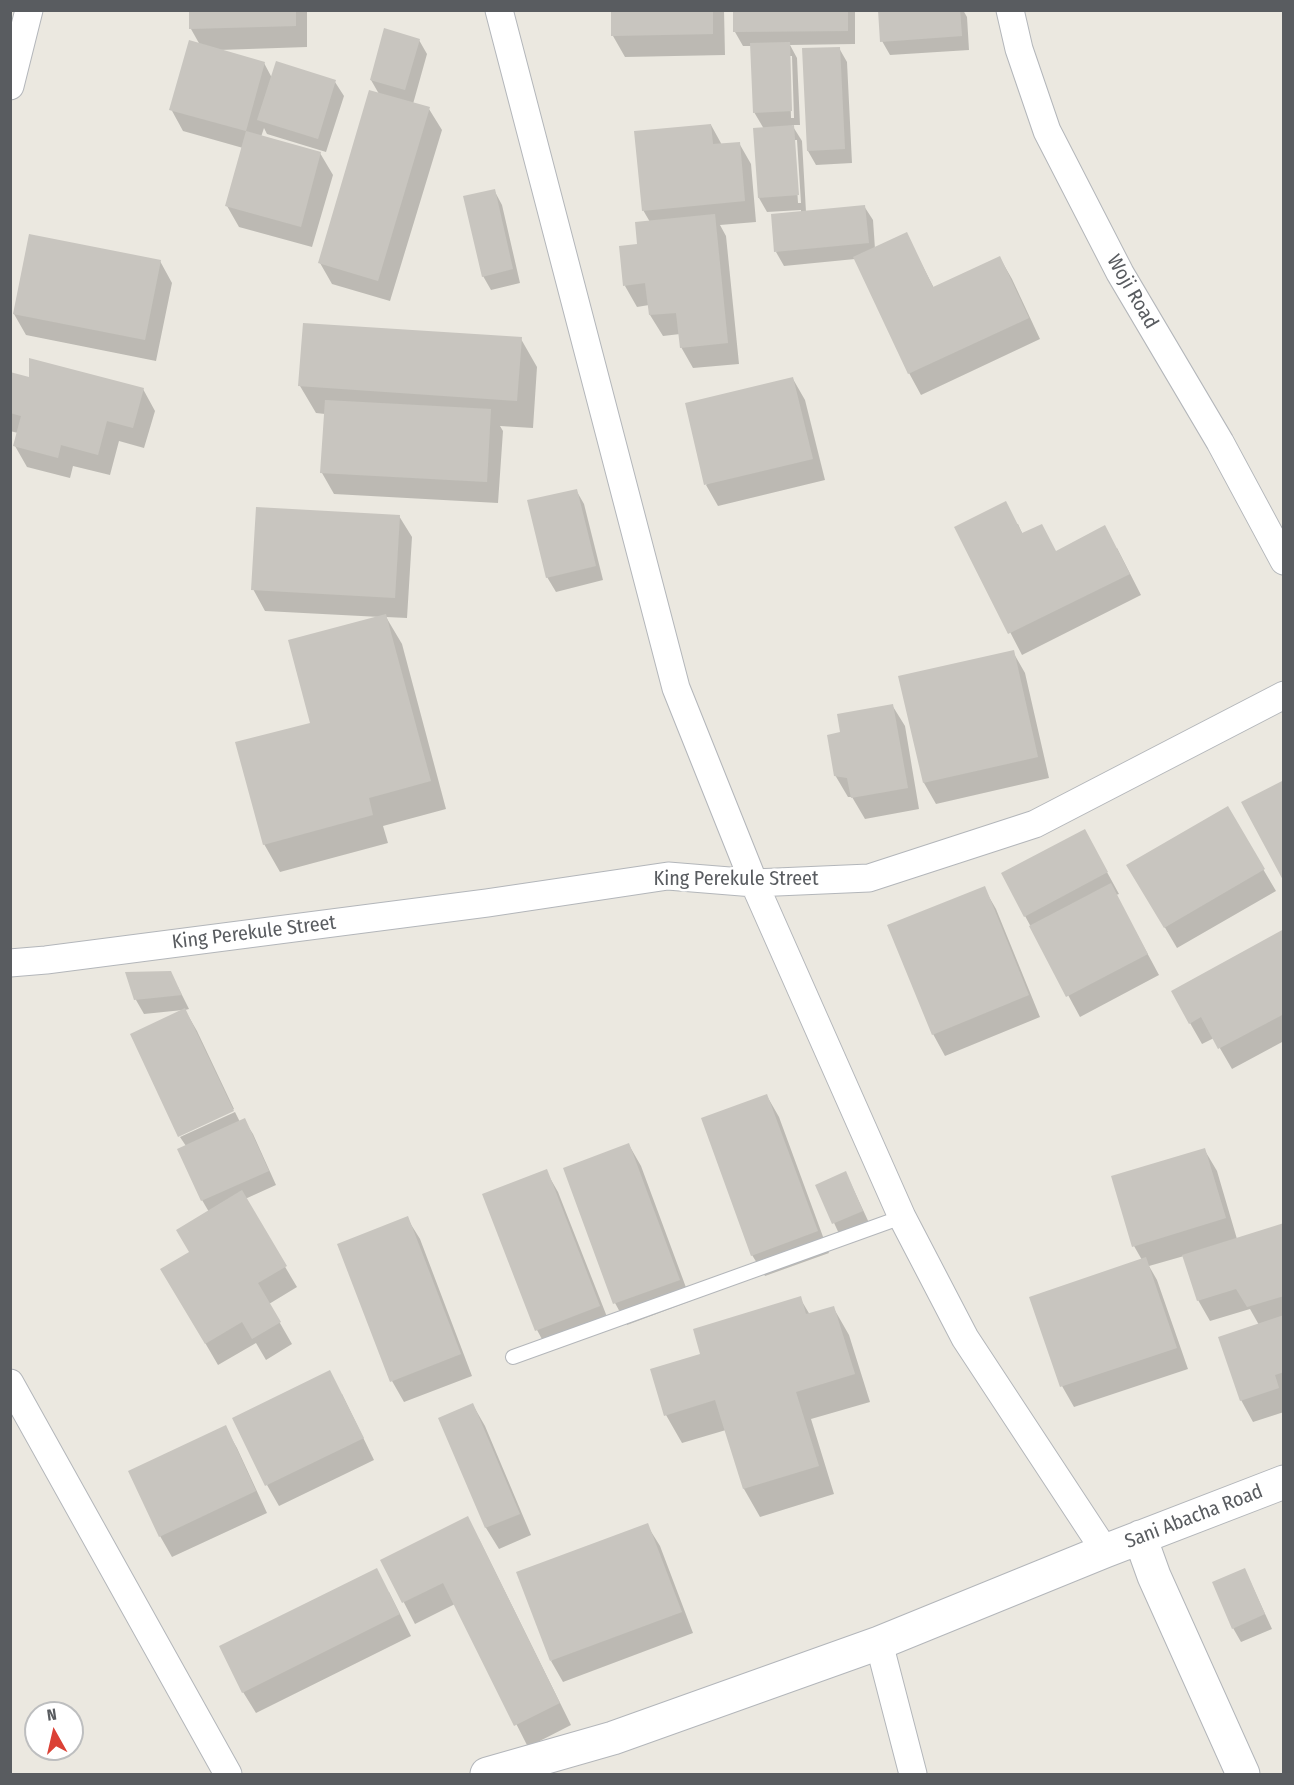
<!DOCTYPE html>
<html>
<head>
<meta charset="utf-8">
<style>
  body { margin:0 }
  #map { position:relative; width:1294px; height:1785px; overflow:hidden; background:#ebe8e0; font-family:"Fira Sans Condensed",sans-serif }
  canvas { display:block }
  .frame { position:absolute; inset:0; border:12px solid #595c60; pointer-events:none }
  .north { position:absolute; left:24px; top:1701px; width:60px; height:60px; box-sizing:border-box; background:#fff; border:2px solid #bdbebf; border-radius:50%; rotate:352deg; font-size:16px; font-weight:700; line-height:24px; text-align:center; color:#595c60 }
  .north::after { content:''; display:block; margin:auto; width:21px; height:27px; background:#db4135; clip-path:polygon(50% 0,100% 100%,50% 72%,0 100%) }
</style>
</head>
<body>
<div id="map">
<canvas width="1294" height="1785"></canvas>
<div class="frame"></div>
<div class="north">N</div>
</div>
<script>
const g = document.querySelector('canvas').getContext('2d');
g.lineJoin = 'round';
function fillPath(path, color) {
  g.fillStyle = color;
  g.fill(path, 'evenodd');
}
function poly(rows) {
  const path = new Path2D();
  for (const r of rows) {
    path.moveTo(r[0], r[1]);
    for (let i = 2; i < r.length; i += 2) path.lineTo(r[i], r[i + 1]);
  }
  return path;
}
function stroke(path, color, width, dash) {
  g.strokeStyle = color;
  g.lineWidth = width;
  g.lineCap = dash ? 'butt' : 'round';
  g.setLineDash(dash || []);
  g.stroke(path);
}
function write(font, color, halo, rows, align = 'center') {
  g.font = font + ' "Fira Sans Condensed",sans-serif';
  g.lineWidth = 5;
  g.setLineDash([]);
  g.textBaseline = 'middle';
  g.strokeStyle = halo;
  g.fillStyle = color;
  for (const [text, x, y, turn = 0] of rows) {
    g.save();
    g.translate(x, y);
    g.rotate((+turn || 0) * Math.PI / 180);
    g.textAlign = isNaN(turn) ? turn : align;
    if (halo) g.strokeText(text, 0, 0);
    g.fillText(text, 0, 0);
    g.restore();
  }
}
fillPath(poly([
  [190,10,307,10,307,47,219,50,264,63,272,78,335,82,344,96,326,152,267,134,264,128,261,137,320,153,333,175,312,247,239,227,227,206,243,148,183,131,171,109,200,45,191,29],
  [612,10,724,10,725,55,625,57,613,36],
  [735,10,855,10,855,44,790,45,797,58,800,125,792,125,802,141,806,212,864,206,873,220,875,249,906,234,934,288,1000,258,1012,279,1040,339,921,395,909,373,855,259,784,266,776,252,801,212,801,210,767,212,759,198,764,129,754,112,752,46,743,46,735,32],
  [789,56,792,56,794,118,791,118],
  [794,140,797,140,801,203,798,203],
  [879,10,963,10,967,17,969,50,890,55,882,41],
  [419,40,427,54,413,104,429,109,442,130,390,301,332,284,320,263,379,94,371,80],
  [839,48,847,62,852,163,816,165,808,151],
  [711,125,722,145,739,143,751,164,756,222,720,225,726,236,739,364,693,368,681,347,680,334,663,336,650,315,649,305,637,307,625,286,650,222,643,210],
  [494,190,502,205,520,283,491,290,483,276],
  [160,261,172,283,156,361,26,335,14,314],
  [521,339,537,367,533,428,500,426,503,431,498,503,334,494,322,473,325,414,316,413,300,386],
  [10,374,31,379,143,389,155,411,144,448,119,441,110,475,73,466,70,478,27,467,15,446,18,433,10,431],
  [793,379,805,400,825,480,718,506,706,485],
  [576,490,584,504,603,580,556,592,547,577],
  [399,516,412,537,407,618,386,617,402,644,446,809,383,826,388,843,280,872,264,844,312,724,380,617,265,611,253,589],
  [1018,524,1023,535,1056,552,1117,548,1141,595,1022,655,956,528],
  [1013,652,1025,673,1049,778,936,804,924,783,900,677],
  [892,705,905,726,919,809,865,819,852,797,848,797,835,775,841,734],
  [1227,808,1276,891,1177,948,1128,865],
  [1096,852,1119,894,1116,895,1159,975,1080,1017,1025,916],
  [984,888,996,909,1040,1017,945,1056,933,1034],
  [1284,931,1284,1041,1232,1069,1214,1038,1202,1044,1190,1023],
  [127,973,178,987,189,1009,185,1010,197,1031,234,1109,179,1135,183,1010,144,1014,136,1000],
  [767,1096,779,1117,829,1253,765,1276,752,1255],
  [235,1112,240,1122,244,1120,253,1134,276,1185,245,1199,297,1287,269,1304,292,1344,266,1360,256,1343,218,1365,162,1269,191,1253,209,1212,202,1200,186,1146,180,1137],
  [629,1145,641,1166,691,1301,627,1325,615,1303,565,1169],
  [1204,1149,1217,1171,1237,1239,1284,1225,1284,1412,1253,1422,1241,1400,1259,1325,1250,1309,1210,1321,1198,1300,1184,1256,1149,1266,1157,1280,1188,1369,1074,1407,1062,1386,1142,1260,1134,1246],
  [546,1171,558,1192,611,1327,549,1352,537,1330],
  [846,1173,870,1225,841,1238,817,1186],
  [407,1218,420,1239,472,1376,404,1402,392,1381],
  [800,1298,810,1315,833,1307,849,1335,870,1402,811,1419,834,1494,760,1517,744,1489,726,1430,682,1443,666,1415,702,1355],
  [342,1394,374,1460,279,1506,267,1485],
  [473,1405,485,1426,531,1535,499,1549,486,1528,440,1419],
  [225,1427,237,1448,267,1513,172,1557,160,1536],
  [647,1525,660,1546,693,1633,563,1682,551,1661],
  [479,1539,571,1725,528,1747,455,1604,415,1624,382,1560],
  [1245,1570,1272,1629,1241,1642,1233,1628],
  [389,1592,411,1636,256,1713,243,1692]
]), '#0003');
fillPath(poly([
  [189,10,296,10,296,26,189,29],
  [611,10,713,10,713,34,611,36],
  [733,10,848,10,848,31,733,32],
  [878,10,960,10,962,36,880,42],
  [384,28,420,39,405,90,370,80],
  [189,40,265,62,246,131,169,110],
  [790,42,792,111,753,113,750,43],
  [840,47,845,149,807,151,802,48],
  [276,61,336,80,318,139,257,120],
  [369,90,430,107,378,281,318,263],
  [711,124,713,144,740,142,745,201,642,211,634,131],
  [794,125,799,195,758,198,753,128],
  [246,131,321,152,301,227,225,206],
  [495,189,513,269,482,277,463,196],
  [865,205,869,243,774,252,771,214],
  [715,214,728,343,680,348,676,313,649,315,645,283,623,286,619,246,637,244,635,222],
  [907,232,933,287,1000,256,1029,318,908,374,853,257],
  [29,234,161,260,145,340,13,314],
  [303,323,522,337,517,401,298,386],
  [29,358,144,388,133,428,107,421,98,455,61,445,58,458,13,446,21,416,10,413,10,372,29,377],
  [793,377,813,459,704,485,685,403],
  [325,400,491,409,487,482,320,473],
  [577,489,596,566,546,578,527,500],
  [1006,501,1022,533,1042,524,1056,551,1105,525,1130,574,1008,634,954,527],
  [256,507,400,515,395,598,251,590],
  [386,614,431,781,369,798,373,815,263,845,235,742,310,723,288,640],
  [1014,650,1038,757,923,783,898,676],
  [893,704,908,788,851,798,847,778,834,776,827,735,840,732,837,714],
  [1284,780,1284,882,1241,802],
  [1228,806,1265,869,1164,928,1126,865],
  [1085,829,1108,872,1024,917,1001,873],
  [1111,883,1148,954,1066,997,1029,926],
  [985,886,1029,995,932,1035,887,925],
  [1284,929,1284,1014,1218,1049,1201,1017,1189,1024,1171,991],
  [171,971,182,995,134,1000,125,972],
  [185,1008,234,1111,178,1137,130,1034],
  [767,1094,818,1231,751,1256,701,1118],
  [245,1118,269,1171,201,1201,177,1149],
  [629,1143,680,1280,613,1304,563,1168],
  [1205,1148,1226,1218,1132,1247,1111,1176],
  [547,1169,600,1306,535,1331,482,1194],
  [846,1171,863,1211,832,1224,815,1185],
  [242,1190,287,1266,258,1283,281,1322,252,1339,242,1322,205,1344,160,1269,189,1252,176,1230],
  [408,1216,461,1354,390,1382,337,1244],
  [1284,1223,1284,1296,1247,1307,1236,1289,1197,1301,1182,1255],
  [1146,1257,1177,1348,1060,1387,1029,1297],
  [801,1296,806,1314,834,1306,855,1374,796,1392,819,1466,743,1489,715,1400,664,1416,650,1369,700,1354,693,1329],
  [1284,1315,1284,1372,1275,1375,1279,1388,1240,1401,1218,1337],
  [330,1370,364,1438,265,1486,232,1418],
  [473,1403,520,1514,485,1528,438,1418],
  [226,1425,256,1491,159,1537,128,1471],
  [468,1516,560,1703,514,1726,443,1583,402,1603,380,1560],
  [648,1523,682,1612,550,1661,516,1572],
  [377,1568,400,1614,242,1693,219,1646],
  [1245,1568,1265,1614,1232,1629,1212,1582]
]), '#c8c5bf');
const service = poly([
  [513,1357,902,1217]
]);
const minor = poly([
  [499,10,676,688,754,883,902,1217,965,1338,1105,1551],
  [1010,10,1019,49,1047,131,1120,273,1220,442,1284,561],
  [10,86,29,10],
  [10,963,46,960,487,903,668,876,754,883,869,878,1035,824,1284,695],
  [10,1383,228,1774],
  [879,1643,913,1774]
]);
const tertiary = poly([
  [1140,1537,1154,1576,1243,1774],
  [487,1774,613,1738,879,1643,1105,1551,1284,1482]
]);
stroke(service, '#b3b6ba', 16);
stroke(minor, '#b3b6ba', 29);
stroke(tertiary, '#b3b6ba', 35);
stroke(service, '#fff', 14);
stroke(minor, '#fff', 27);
stroke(tertiary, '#fff', 33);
write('20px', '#595c60', '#fff', [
  ["Woji Road",1132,292,60],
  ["King Perekule Street",736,879],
  ["King Perekule Street",254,933,-7],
  ["Sani Abacha Road",1194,1517,-21]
]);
</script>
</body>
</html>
